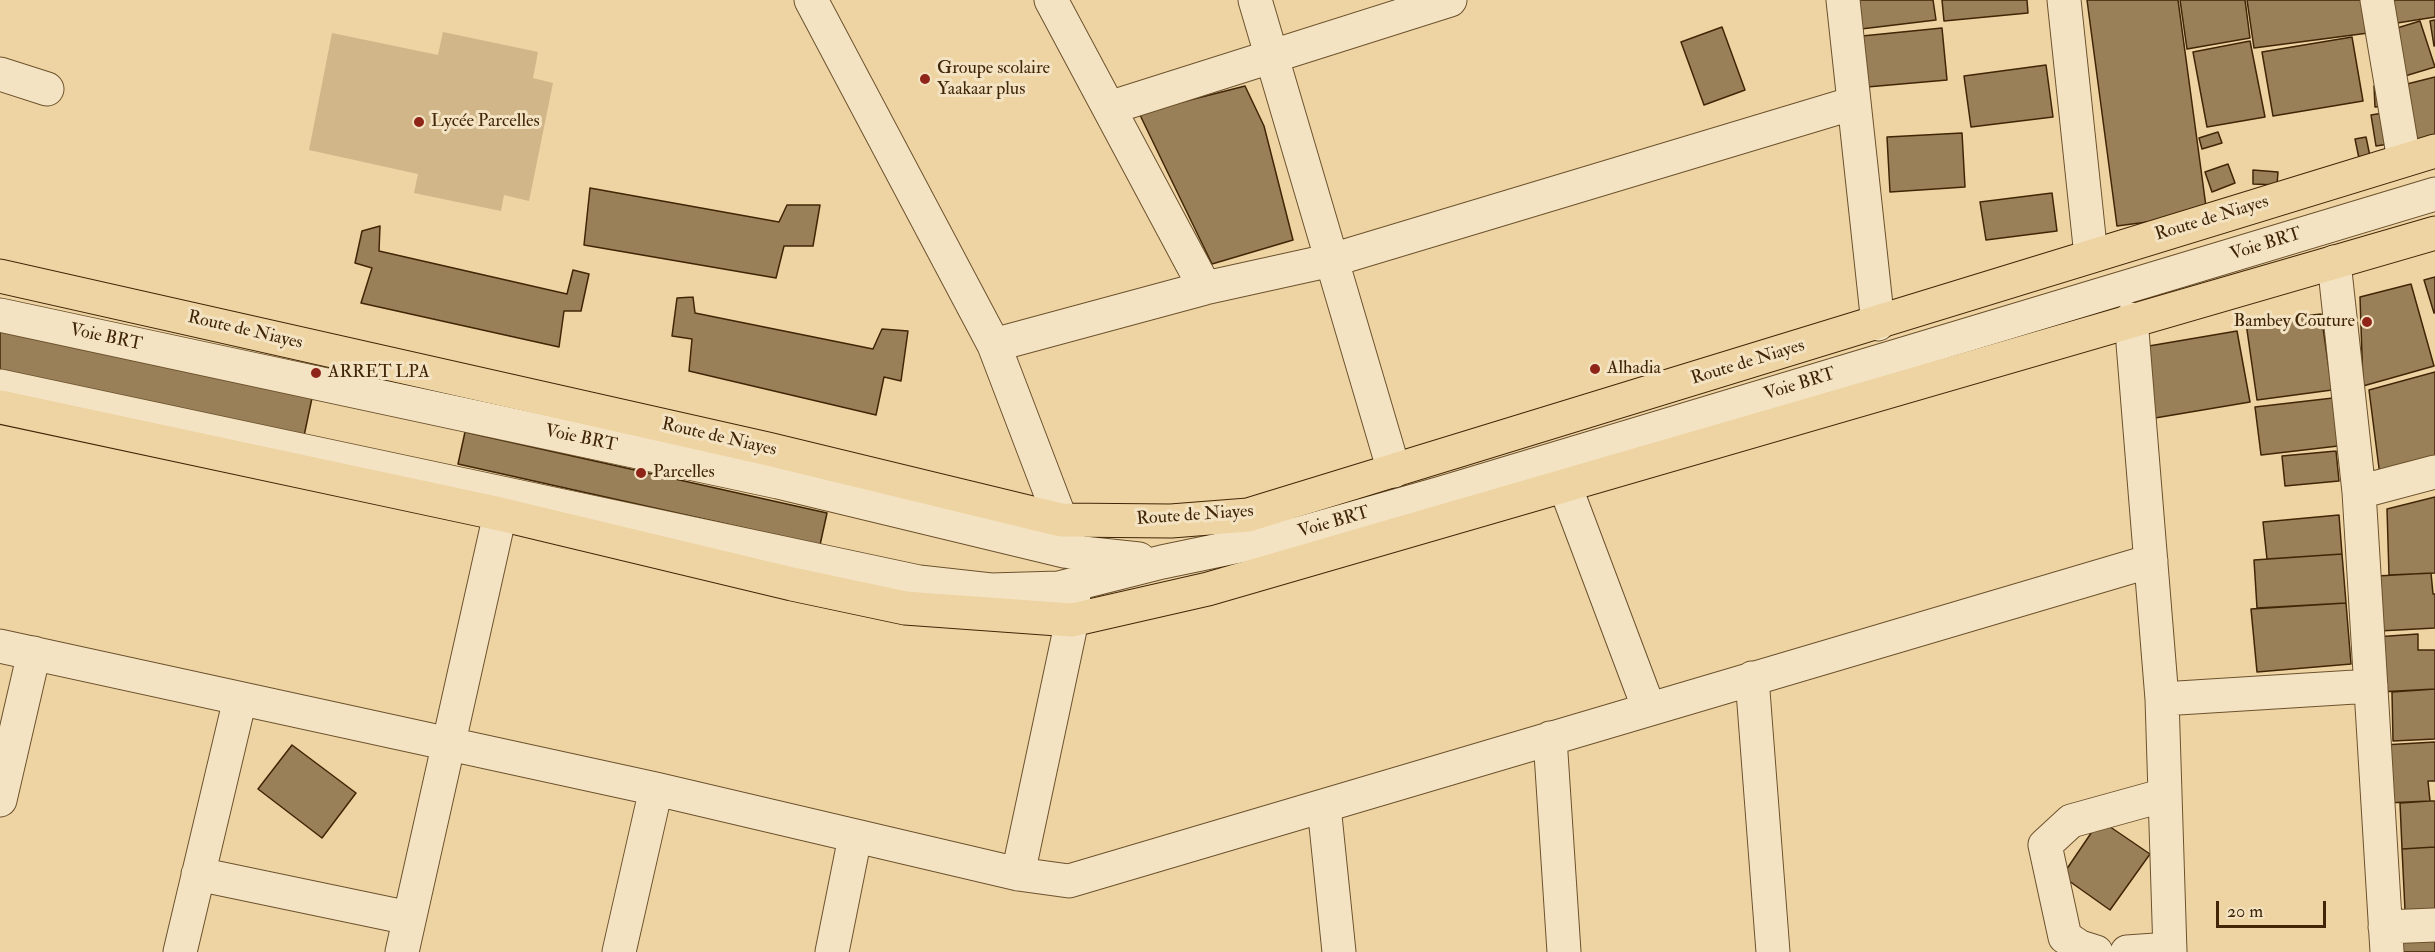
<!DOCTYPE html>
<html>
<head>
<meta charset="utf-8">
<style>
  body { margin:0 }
  #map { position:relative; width:2435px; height:952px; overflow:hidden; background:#eed4a3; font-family:"IM FELL Double Pica",serif }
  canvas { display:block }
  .scale { position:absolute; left:2216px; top:901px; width:110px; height:27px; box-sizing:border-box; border:3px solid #402606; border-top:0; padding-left:8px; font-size:18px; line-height:21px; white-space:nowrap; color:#402606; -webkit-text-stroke:4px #f4e3c3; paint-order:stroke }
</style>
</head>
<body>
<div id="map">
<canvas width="2435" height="952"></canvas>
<div class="scale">20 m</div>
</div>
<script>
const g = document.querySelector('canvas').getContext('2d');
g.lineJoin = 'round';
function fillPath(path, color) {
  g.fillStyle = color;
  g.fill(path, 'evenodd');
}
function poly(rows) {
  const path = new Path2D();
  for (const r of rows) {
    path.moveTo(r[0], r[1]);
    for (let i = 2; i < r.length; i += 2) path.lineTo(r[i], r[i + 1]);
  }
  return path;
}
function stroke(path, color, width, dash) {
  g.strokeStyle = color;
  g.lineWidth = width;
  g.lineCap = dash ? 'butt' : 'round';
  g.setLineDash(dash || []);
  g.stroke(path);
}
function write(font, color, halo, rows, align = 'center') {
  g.font = font + ' "IM FELL Double Pica",serif';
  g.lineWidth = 6;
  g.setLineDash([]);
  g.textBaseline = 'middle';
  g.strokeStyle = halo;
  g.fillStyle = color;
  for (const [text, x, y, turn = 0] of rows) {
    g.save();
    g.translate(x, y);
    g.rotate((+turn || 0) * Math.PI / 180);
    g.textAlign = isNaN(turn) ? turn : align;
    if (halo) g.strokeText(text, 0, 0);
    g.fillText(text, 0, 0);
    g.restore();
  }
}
fillPath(poly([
  [443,32,538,52,533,78,553,83,529,201,504,195,501,211,414,193,418,174,309,150,332,33,438,55]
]), '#d0b688');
const building = poly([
  [1857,0,1933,0,1936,20,1861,29,1857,0],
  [1942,0,2027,0,2028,13,1944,21,1942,0],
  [2087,0,2178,0,2207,214,2117,226,2087,0],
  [2180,0,2245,0,2250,38,2187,49,2180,0],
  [2247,0,2372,0,2376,32,2254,48,2247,0],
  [2387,0,2435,0,2435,17,2391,24,2387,0],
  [2435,20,2435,46,2434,46,2430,21,2435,20],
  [2420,21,2435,67,2395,79,2381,33,2420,21],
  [1722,27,1745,90,1704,105,1681,42,1722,27],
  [1942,28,1947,80,1867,87,1862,36,1942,28],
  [2352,37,2363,101,2273,116,2262,52,2352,37],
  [2250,41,2265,117,2207,127,2193,52,2250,41],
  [2046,65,2053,117,1971,127,1964,76,2046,65],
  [2435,77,2435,137,2413,142,2399,86,2435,77],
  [2383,85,2385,106,2375,107,2374,86,2383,85],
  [1245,86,1264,126,1293,240,1212,264,1139,113,1245,86],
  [2383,113,2389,144,2376,146,2371,115,2383,113],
  [2218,132,2222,143,2202,149,2199,138,2218,132],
  [1962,133,1965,187,1890,192,1887,137,1962,133],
  [2366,137,2372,166,2361,168,2355,139,2366,137],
  [2228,164,2235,183,2212,192,2205,172,2228,164],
  [2253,170,2278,172,2277,185,2253,184,2253,170],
  [590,188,779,222,787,205,820,205,813,246,784,246,776,278,584,245,590,188],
  [2052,193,2057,231,1986,240,1980,202,2052,193],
  [380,226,379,251,567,294,573,270,589,274,581,311,564,311,559,347,361,303,372,268,355,263,362,231,380,226],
  [2435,277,2435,313,2434,313,2424,280,2435,277],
  [2411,284,2434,366,2363,386,2360,297,2411,284],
  [693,297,695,313,873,349,882,329,908,331,901,381,884,377,876,415,689,371,692,339,672,336,677,298,693,297],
  [2321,314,2332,390,2257,400,2246,323,2321,314],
  [0,331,312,398,304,436,0,371,0,331],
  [2237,331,2250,402,2155,418,2143,347,2237,331],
  [2435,372,2435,460,2380,476,2369,390,2435,372],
  [2333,398,2338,446,2261,455,2255,407,2333,398],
  [465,432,827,513,820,545,458,464,465,432],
  [2336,451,2339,481,2285,486,2282,456,2336,451],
  [2435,497,2435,573,2389,575,2387,509,2435,497],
  [2339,515,2342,554,2267,559,2263,522,2339,515],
  [2342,554,2346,603,2257,608,2254,560,2342,554],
  [2431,573,2433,594,2435,594,2435,628,2379,631,2377,576,2431,573],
  [2346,603,2351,664,2257,672,2251,609,2346,603],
  [2418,634,2418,650,2435,650,2435,689,2378,692,2375,637,2418,634],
  [2435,689,2435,739,2393,741,2392,692,2435,689],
  [2435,742,2435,781,2428,781,2430,801,2386,803,2383,745,2435,742],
  [292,745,356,793,322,838,258,789,292,745],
  [2430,801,2435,801,2435,847,2402,849,2400,803,2430,801],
  [2100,820,2150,854,2110,910,2062,876,2100,820],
  [2435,847,2435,909,2405,910,2402,849,2435,847],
  [2435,938,2435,952,2398,952,2398,939,2435,938]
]);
fillPath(building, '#9a8058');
stroke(building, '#402606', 1.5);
const minor = poly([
  [811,0,994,345,1070,544],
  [1051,0,1205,288],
  [1255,0,1394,471],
  [1843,0,1878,324],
  [2064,0,2091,256],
  [2377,0,2404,160],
  [0,74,47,89],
  [1109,108,1450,0],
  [2334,262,2359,492,2387,952],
  [0,315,778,482,1064,551,1139,559],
  [2131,319,2162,699,2170,952],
  [994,345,1205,288,1332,260,1854,103],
  [0,386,919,582,991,590,1059,588,1162,562,1297,534,1441,493,2435,194],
  [1565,486,1649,709],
  [2359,492,2435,472],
  [0,646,656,789,1018,874,1069,881,2151,561],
  [1752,678,1773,952],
  [2162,699,2371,686],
  [1550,738,1564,952],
  [0,800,34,653],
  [1324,806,1339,952],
  [198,874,409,918],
  [1018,874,1072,620,1074,592],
  [2385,927,2435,925],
  [180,952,240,699],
  [402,952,500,514],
  [619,952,656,789],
  [832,952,855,837],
  [2096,952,2080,947,2065,937,2045,845,2071,821,2165,795],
  [2127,952,2170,949]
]);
const major = poly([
  [0,276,768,449,1061,520,1171,521,1248,515,2435,151],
  [0,407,500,514,792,584,905,608,1072,620,1208,589,2435,233]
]);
stroke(minor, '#6c522d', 35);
stroke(major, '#402606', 35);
stroke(minor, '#f4e3c3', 33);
stroke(major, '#eed4a3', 33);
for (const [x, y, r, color] of [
  [925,79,6,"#8f2418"],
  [419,122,6,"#8f2418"],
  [2367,322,6,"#8f2418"],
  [1595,369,6,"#8f2418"],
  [316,373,6,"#8f2418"],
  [641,473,6,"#8f2418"]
]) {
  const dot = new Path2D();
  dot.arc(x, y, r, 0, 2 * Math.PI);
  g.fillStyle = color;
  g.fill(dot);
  stroke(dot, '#f4e3c3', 2);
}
write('18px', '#402606', '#f4e3c3', [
  ["Groupe scolaire",937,69],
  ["Yaakaar plus",937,90],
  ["Lycée Parcelles",431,122],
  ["Bambey Couture",2355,322,"right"],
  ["Alhadia",1607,369],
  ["ARRET LPA",328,373],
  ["Parcelles",653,473]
], 'left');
write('18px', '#402606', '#f4e3c3', [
  ["Route de Niayes",2212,219,-17],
  ["Voie BRT",2266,245,-17],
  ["Route de Niayes",245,331,13],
  ["Voie BRT",106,338,12],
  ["Route de Niayes",1748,363,-17],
  ["Voie BRT",1800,385,-17],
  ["Route de Niayes",719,438,13],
  ["Voie BRT",581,439,12],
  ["Route de Niayes",1195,516,-4],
  ["Voie BRT",1334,523,-16]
]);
</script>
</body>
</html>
